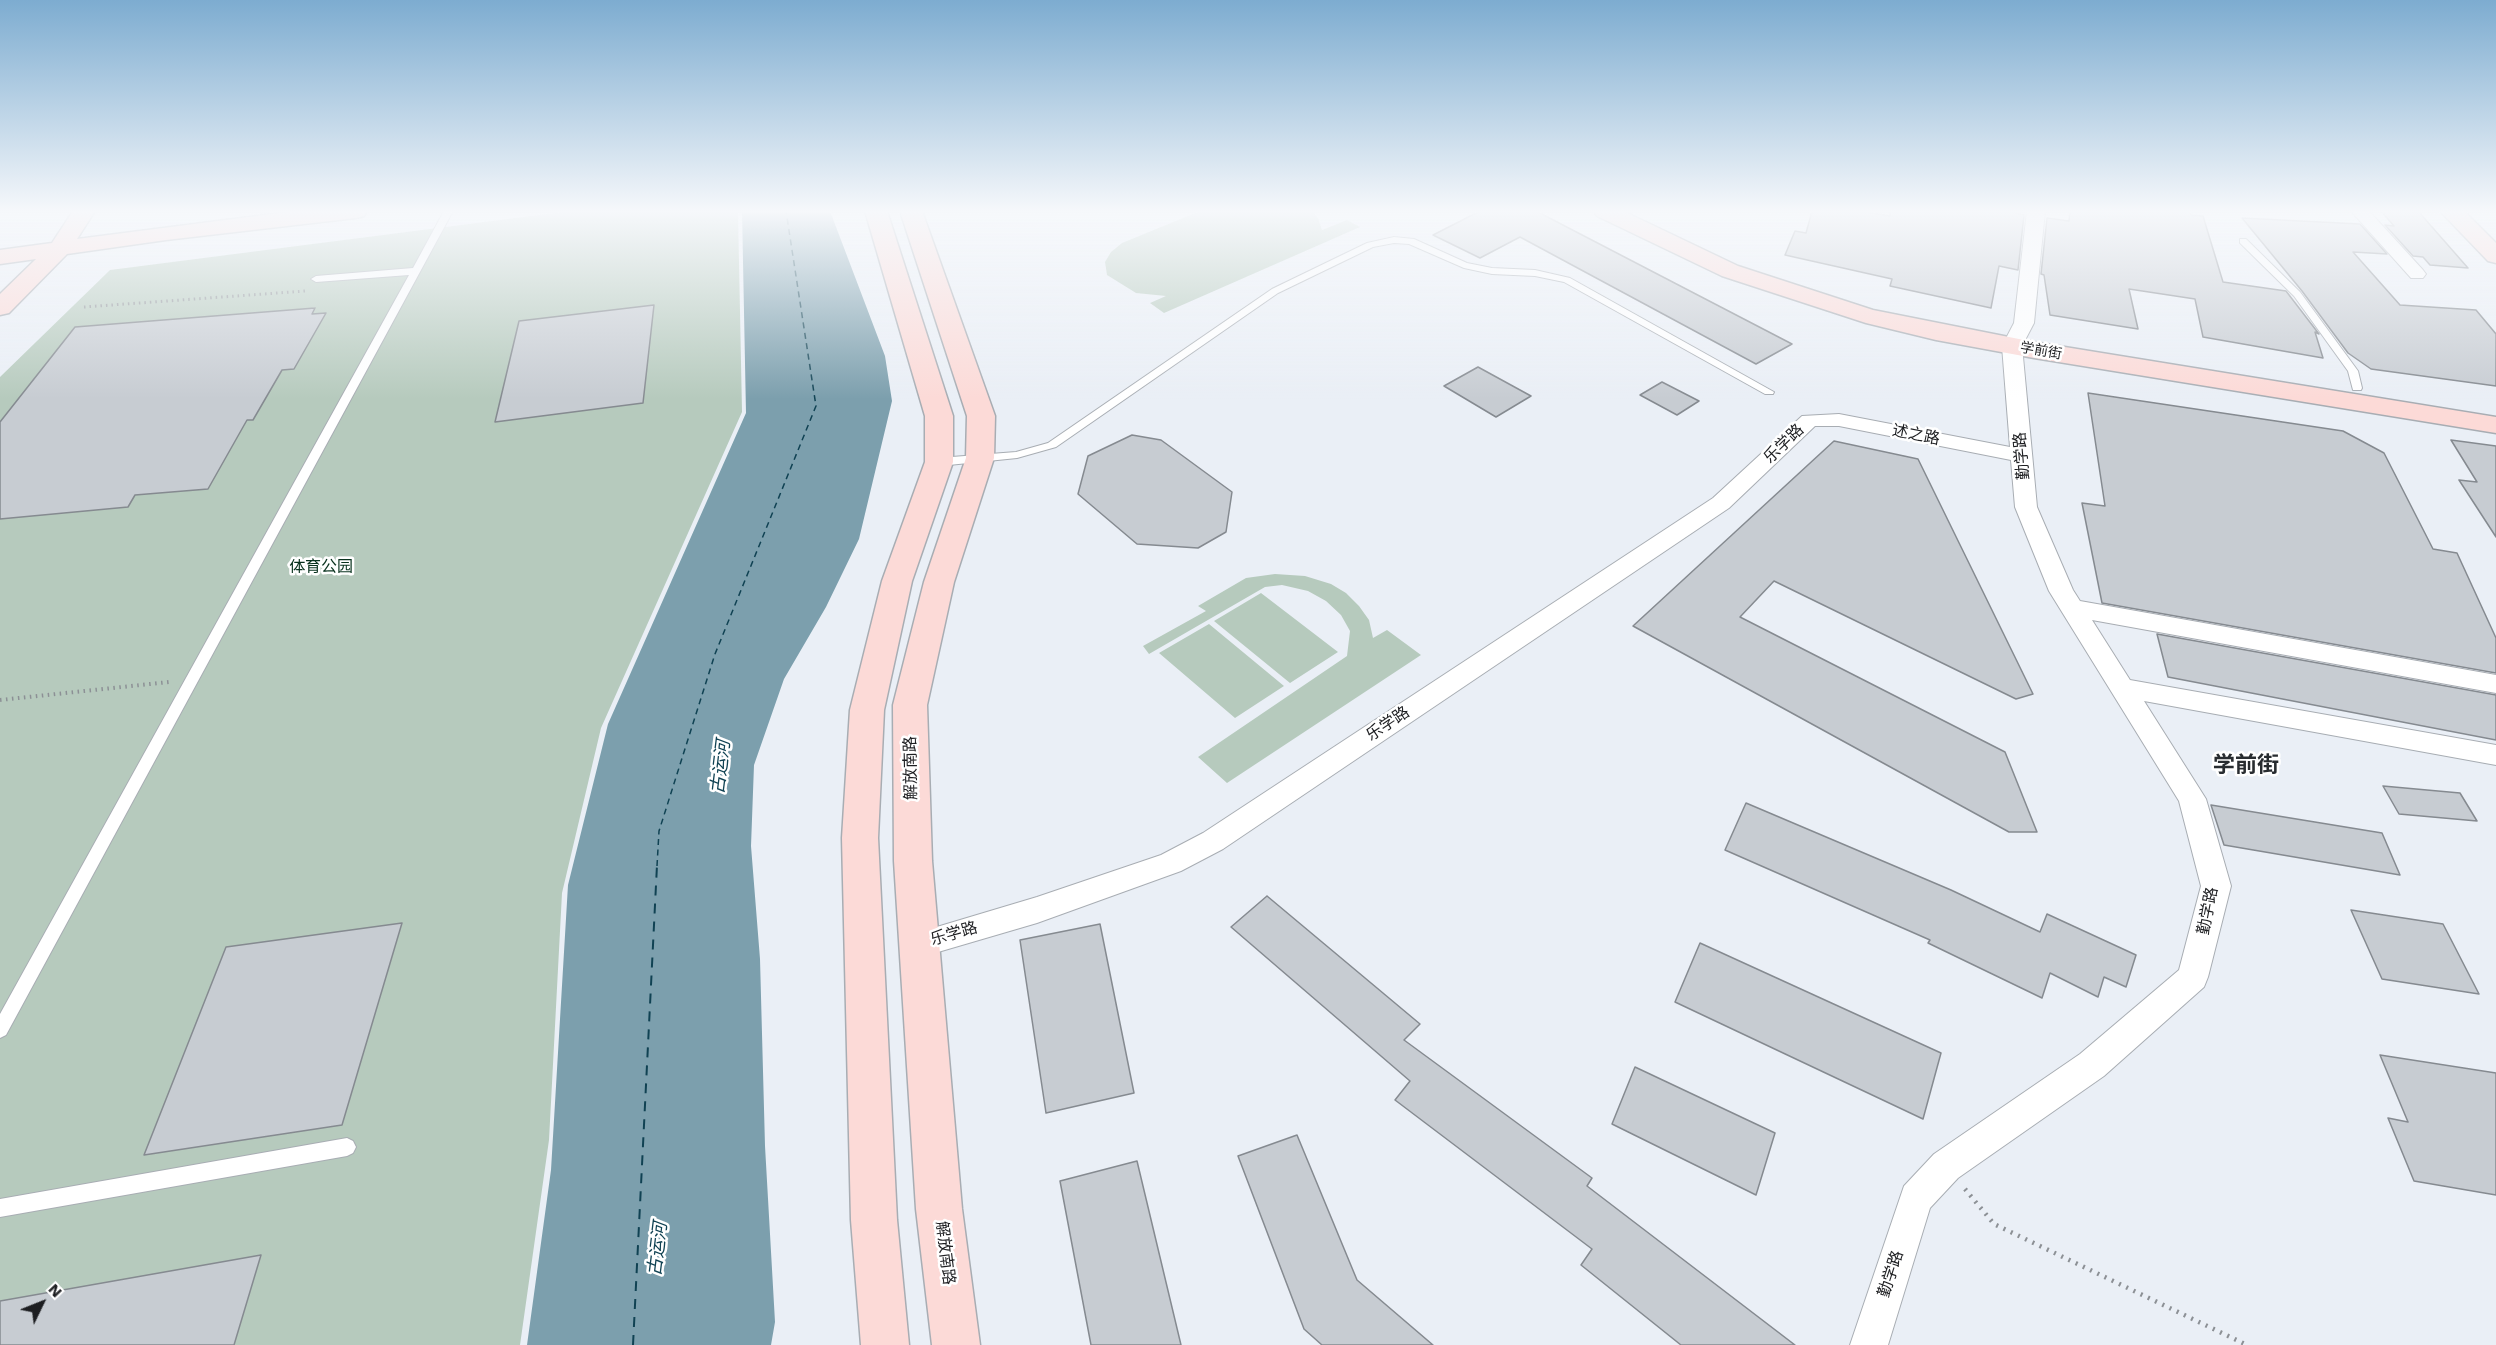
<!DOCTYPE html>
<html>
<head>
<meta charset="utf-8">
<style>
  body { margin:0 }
  #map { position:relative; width:2496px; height:1345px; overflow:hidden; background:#eaeff6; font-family:"Work Sans",sans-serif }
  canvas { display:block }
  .north { position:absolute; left:12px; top:1273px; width:60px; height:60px; -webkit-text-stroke:4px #fff; paint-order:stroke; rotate:47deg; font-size:16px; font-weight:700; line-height:24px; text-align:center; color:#1d1e21 }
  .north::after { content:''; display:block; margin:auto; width:21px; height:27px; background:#1d1e21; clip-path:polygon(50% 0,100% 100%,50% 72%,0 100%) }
</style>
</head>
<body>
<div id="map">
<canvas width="2496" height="1345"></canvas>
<div class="north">N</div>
</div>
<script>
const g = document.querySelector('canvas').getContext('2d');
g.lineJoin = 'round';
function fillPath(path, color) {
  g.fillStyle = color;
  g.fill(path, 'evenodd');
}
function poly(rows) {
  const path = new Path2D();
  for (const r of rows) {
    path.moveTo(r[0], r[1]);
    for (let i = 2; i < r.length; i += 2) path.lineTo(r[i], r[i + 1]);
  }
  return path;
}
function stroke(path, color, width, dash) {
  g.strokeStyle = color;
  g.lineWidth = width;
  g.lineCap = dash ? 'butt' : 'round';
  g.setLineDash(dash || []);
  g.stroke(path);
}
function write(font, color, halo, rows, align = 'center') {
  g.font = font + ' "Work Sans","Noto Sans SC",sans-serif';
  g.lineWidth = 5;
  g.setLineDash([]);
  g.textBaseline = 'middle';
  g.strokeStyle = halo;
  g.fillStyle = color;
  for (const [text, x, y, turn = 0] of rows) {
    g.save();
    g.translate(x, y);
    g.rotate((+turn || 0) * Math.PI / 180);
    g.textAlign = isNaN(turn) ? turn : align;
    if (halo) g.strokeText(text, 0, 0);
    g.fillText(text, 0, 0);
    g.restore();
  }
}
fillPath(poly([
  [570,211,738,211,742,412,601,728,562,893,549,1140,520,1345,0,1345,0,377,110,270],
  [1200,211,1312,211,1318,218,1322,230,1347,220,1360,227,1164,313,1150,303,1166,296,1136,293,1107,275,1105,262,1111,252,1122,243],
  [1275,574,1305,576,1331,584,1346,593,1359,606,1369,620,1373,638,1387,630,1421,655,1227,783,1198,757,1347,656,1350,631,1341,615,1326,601,1308,591,1282,585,1265,587,1149,654,1143,646,1206,611,1198,606,1246,578],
  [1261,593,1338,652,1290,683,1214,621],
  [1209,624,1284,686,1235,718,1159,653]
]), '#b6cabd');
fillPath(poly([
  [742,211,830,211,885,356,892,401,859,539,826,607,784,679,754,765,751,846,760,959,765,1146,775,1322,771,1345,527,1345,551,1170,568,885,608,724,746,413]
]), '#7c9fad');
stroke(poly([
  [657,866,659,831,715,654,816,406,786,211]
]), '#104253', 1.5, [6, 4.5]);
stroke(poly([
  [633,1345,657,865]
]), '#104253', 2, [10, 8]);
const building = poly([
  [1480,211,1536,211,1792,344,1756,364,1520,237,1480,258,1433,235,1480,211],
  [1812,211,1861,211,1890,216,1890,211,2016,211,2016,213,2024,215,2018,270,1999,266,1991,308,1890,286,1892,279,1785,255,1795,231,1806,233,1812,211],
  [2070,211,2189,211,2191,215,2203,216,2223,282,2286,291,2319,334,2315,332,2323,358,2203,337,2195,299,2129,289,2138,329,2050,315,2044,275,2041,274,2047,218,2069,221,2070,211],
  [2381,211,2418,211,2468,268,2430,265,2423,257,2413,256,2385,225,2394,226,2381,211],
  [2242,218,2360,224,2387,254,2353,252,2400,305,2476,310,2496,334,2496,386,2371,369,2348,353,2302,291,2242,218],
  [654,305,643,403,495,422,519,321,654,305],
  [315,308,312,314,326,313,294,369,282,370,253,420,247,420,208,489,135,495,128,507,0,519,0,422,75,327,315,308],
  [1478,367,1531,396,1496,417,1444,386,1478,367],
  [1662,382,1699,401,1677,415,1640,395,1662,382],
  [2088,393,2343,431,2384,453,2433,549,2457,553,2496,638,2496,673,2102,603,2082,503,2105,506,2088,393],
  [1132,435,1161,440,1232,492,1226,532,1198,548,1137,544,1078,494,1088,456,1132,435],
  [2451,440,2496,446,2496,537,2459,480,2477,482,2451,440],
  [1834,441,1918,459,2033,694,2016,699,1774,581,1740,617,2005,752,2037,832,2009,832,1633,626,1834,441],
  [2157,634,2496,695,2496,740,2168,677,2157,634],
  [2383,786,2460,793,2477,821,2399,814,2383,786],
  [1746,803,1951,890,2040,932,2047,914,2136,955,2126,987,2104,977,2098,997,2050,973,2042,998,1928,943,1930,940,1725,850,1746,803],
  [2211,805,2382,833,2400,875,2224,845,2211,805],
  [1267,896,1420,1024,1404,1040,1592,1178,1587,1186,1795,1345,1681,1345,1581,1265,1592,1249,1395,1100,1410,1081,1231,927,1267,896],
  [2351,910,2443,924,2479,994,2382,979,2351,910],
  [402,923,342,1125,144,1155,226,947,402,923],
  [1100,924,1134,1093,1046,1113,1020,940,1100,924],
  [1700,943,1941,1053,1923,1119,1675,1002,1700,943],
  [2380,1055,2496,1073,2496,1195,2414,1181,2388,1118,2408,1122,2380,1055],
  [1635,1067,1775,1133,1756,1195,1612,1124,1635,1067],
  [1297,1135,1357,1280,1433,1345,1322,1345,1304,1329,1238,1156,1297,1135],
  [1137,1161,1181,1345,1091,1345,1060,1181,1137,1161],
  [261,1255,234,1345,0,1345,0,1301,261,1255]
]);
fillPath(building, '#c7ccd2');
stroke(building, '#858a90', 1.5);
const service = poly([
  [444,211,453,211,6,1035,0,1038,0,1014,409,275,316,282,311,279,316,276,413,268,444,211],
  [1394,237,1414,239,1467,263,1492,268,1535,270,1570,278,1774,392,1773,394,1765,394,1564,282,1535,276,1492,274,1464,268,1409,244,1394,243,1373,247,1278,293,1056,447,1017,458,939,466,933,462,939,458,1016,452,1048,443,1272,289,1367,243,1394,237],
  [2240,239,2246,239,2300,292,2358,371,2362,388,2361,390,2353,390,2348,371,2294,296,2240,243,2240,239],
  [347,1138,353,1141,356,1147,353,1153,347,1156,0,1217,0,1199,347,1138]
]);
const minor = poly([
  [2027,211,2045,211,2034,323,2022,346,2037,507,2073,590,2080,601,2496,675,2496,693,2092,620,2130,680,2496,745,2496,765,2144,701,2206,799,2231,886,2208,977,2204,987,2104,1076,1958,1178,1930,1208,1888,1345,1850,1345,1904,1186,1934,1154,2080,1054,2179,970,2201,886,2179,801,2049,591,2015,507,2011,460,1839,426,1815,426,1729,508,1223,849,1181,871,1037,923,921,957,910,953,906,944,910,935,1037,897,1161,855,1203,833,1713,498,1802,416,1839,414,2010,447,2002,346,2014,323,2027,211],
  [2351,211,2369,211,2423,270,2426,274,2423,278,2411,278,2351,211]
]);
const secondary = poly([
  [73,211,95,211,77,239,296,211,367,211,364,216,356,218,166,240,67,254,9,313,0,315,0,294,36,259,0,264,0,250,52,243,73,211],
  [865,211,887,211,953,416,953,462,912,581,884,710,878,838,897,1220,909,1345,861,1345,851,1220,842,838,850,710,882,581,925,462,925,416,865,211],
  [900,211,922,211,995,416,994,458,954,582,927,705,932,861,962,1209,980,1345,932,1345,916,1209,894,861,893,705,924,582,966,458,967,416,900,211],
  [1594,211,1623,211,1738,266,1873,310,2034,342,2496,417,2496,433,2034,358,1936,340,1866,323,1722,276,1597,216,1594,211],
  [2440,211,2464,211,2496,243,2496,263,2488,261,2440,211]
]);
stroke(service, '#a8adb3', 2);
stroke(minor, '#a8adb3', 2);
stroke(secondary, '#a8adb3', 3);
stroke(poly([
  [84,307,305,291]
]), '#8c9095', 3, [1.5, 4]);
stroke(poly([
  [0,700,169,682]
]), '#8c9095', 4, [1.5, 4.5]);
stroke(poly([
  [1965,1189,1994,1224,2247,1345]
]), '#8c9095', 4.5, [2, 6]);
fillPath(service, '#fff');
fillPath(minor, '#fff');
fillPath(secondary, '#fcdad7');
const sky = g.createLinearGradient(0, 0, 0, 399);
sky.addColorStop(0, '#7dacd0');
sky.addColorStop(0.53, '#f6f8fb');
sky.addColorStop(1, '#f6f8fb00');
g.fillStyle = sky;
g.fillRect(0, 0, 2496, 399);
write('14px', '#1d1e21', '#fff', [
  ["学前街",2041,351,10]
]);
write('16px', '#1d1e21', '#fff', [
  ["述之路",1916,435,11],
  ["乐学路",1784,444,-44],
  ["勤学路",2022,456,-95],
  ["乐学路",1388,724,-34],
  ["解放南路",911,768,-91],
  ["勤学路",2208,911,-79],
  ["乐学路",954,934,-16],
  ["解放南路",945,1253,83],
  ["勤学路",1891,1274,-72]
]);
write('16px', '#08321d', '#fff', [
  ["体育公园",321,567]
]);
write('italic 18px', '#104253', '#fff', [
  ["古运河",721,767,-83],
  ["古运河",658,1249,-83]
]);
write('bold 22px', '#282c30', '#fff', [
  ["学前街",2246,766]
]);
</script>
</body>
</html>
